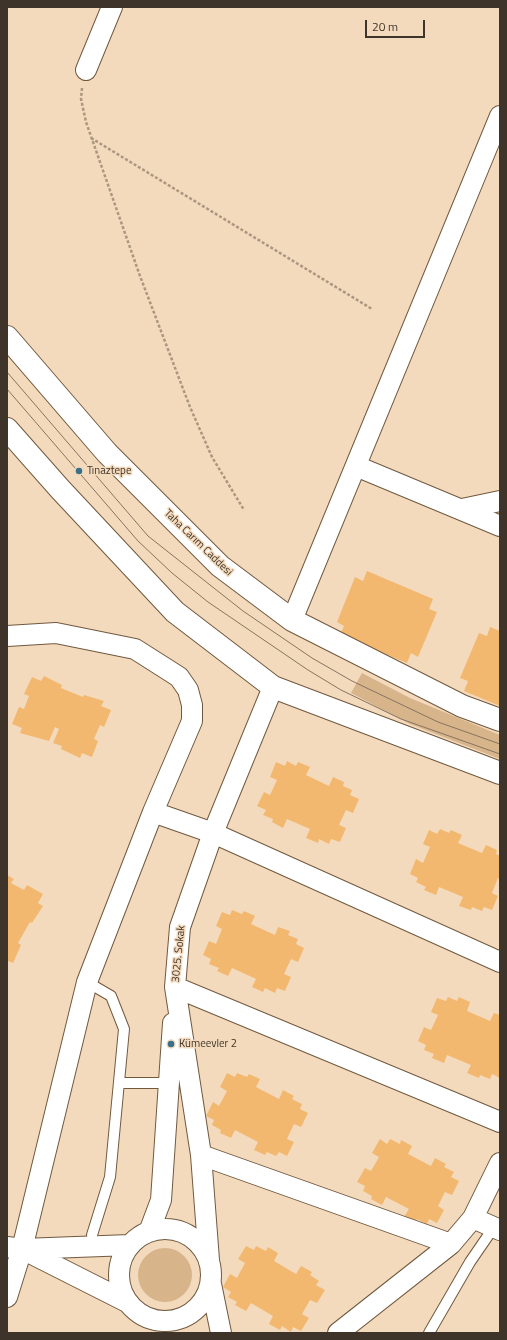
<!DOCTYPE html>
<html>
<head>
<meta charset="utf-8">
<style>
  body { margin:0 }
  #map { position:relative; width:507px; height:1340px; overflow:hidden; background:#f4dabc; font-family:"Titillium Web",sans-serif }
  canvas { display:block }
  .frame { position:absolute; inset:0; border:8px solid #3f3429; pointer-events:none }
  .scale { position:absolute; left:365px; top:20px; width:60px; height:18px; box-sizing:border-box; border:2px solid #3f3429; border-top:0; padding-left:5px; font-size:12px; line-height:14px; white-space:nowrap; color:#3f3429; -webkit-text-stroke:3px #f4dabc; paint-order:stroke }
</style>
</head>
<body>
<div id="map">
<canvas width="507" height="1340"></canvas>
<div class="frame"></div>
<div class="scale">20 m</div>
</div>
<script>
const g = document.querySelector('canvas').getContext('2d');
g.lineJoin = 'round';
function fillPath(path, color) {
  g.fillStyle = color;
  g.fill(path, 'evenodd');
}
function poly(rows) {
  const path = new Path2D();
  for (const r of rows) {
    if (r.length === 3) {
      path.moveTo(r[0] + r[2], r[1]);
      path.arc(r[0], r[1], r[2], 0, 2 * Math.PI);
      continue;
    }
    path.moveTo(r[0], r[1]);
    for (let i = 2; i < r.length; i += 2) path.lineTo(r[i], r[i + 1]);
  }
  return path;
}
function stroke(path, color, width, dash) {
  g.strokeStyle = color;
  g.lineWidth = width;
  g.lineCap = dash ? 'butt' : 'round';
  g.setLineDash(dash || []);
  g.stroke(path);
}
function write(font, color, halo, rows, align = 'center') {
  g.font = font + ' "Titillium Web",sans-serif';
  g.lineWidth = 3;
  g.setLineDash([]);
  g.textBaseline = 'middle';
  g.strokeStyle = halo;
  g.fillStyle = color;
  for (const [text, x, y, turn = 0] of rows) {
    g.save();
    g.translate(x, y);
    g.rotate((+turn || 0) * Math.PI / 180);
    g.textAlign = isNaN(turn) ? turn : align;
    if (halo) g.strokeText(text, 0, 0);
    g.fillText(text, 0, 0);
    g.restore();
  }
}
fillPath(poly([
  [362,673,410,698,500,735,500,759,410,724,351,693],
  [165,1275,27]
]), '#d8b48b');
fillPath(poly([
  [367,571,433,599,429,609,437,612,418,657,411,653,407,663,340,635,344,626,337,622,355,577,363,581],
  [490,627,500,631,500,706,464,691,468,681,460,678,479,633,487,636],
  [44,676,62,685,61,688,83,697,84,695,104,701,101,706,111,710,104,727,100,725,94,739,98,741,92,757,82,753,80,758,61,749,62,746,53,743,59,729,55,727,49,741,20,733,22,728,12,724,19,707,24,709,29,696,24,694,32,677,41,681],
  [287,761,296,766,298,762,310,767,306,775,329,786,333,777,344,782,343,786,352,790,350,795,359,799,353,813,346,810,339,825,346,828,340,842,331,839,329,844,319,839,318,843,306,838,310,829,287,819,283,828,272,822,273,819,263,815,266,810,257,806,264,792,270,795,277,780,270,777,276,762,285,766],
  [440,829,449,833,451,830,462,835,458,843,482,853,486,845,497,850,496,854,500,856,500,879,498,878,492,893,498,896,492,910,484,907,482,911,472,907,471,910,459,906,463,897,439,887,436,895,424,890,426,887,416,882,418,878,410,874,416,859,423,863,430,847,423,844,429,830,437,834],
  [7,875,14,879,11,883,24,890,27,885,43,894,38,903,43,906,32,923,30,922,18,943,21,945,13,963,8,961,7,963],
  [232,910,242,914,244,911,255,916,251,924,275,935,278,927,290,931,288,935,298,939,296,944,304,948,298,962,291,959,284,974,291,977,285,991,277,988,275,993,265,988,263,992,252,987,256,979,232,968,228,976,217,971,219,968,209,964,211,959,203,955,209,941,216,944,222,929,216,926,222,912,230,915],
  [448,997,457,1001,459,997,470,1002,467,1011,490,1021,494,1013,500,1015,500,1078,492,1074,490,1079,480,1075,479,1078,467,1073,471,1065,447,1055,444,1063,432,1058,434,1054,424,1050,426,1045,418,1041,424,1027,431,1030,438,1015,431,1012,437,998,446,1001],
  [227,1073,235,1077,237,1073,247,1077,249,1074,260,1079,256,1087,279,1099,283,1090,294,1096,292,1099,302,1104,300,1109,308,1113,301,1127,294,1124,287,1139,294,1142,287,1156,279,1152,276,1156,267,1152,265,1155,254,1150,258,1142,235,1130,231,1138,220,1133,221,1130,212,1125,214,1120,206,1116,213,1102,219,1106,227,1091,220,1087],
  [380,1139,387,1144,390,1139,400,1144,401,1140,412,1146,408,1154,431,1166,435,1158,446,1164,444,1167,454,1172,451,1177,459,1181,452,1195,445,1192,438,1206,444,1210,437,1223,429,1219,427,1224,417,1219,415,1222,404,1217,409,1209,386,1197,382,1205,371,1199,372,1196,363,1191,365,1186,357,1182,365,1168,371,1171,379,1157,372,1153],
  [246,1246,254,1250,256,1246,266,1251,268,1247,278,1253,274,1261,296,1274,301,1266,312,1272,310,1275,319,1281,316,1285,325,1290,317,1303,310,1300,302,1314,309,1318,301,1331,293,1327,291,1332,282,1326,280,1330,269,1324,273,1316,251,1303,246,1311,235,1305,237,1302,228,1297,231,1292,223,1287,230,1274,237,1278,245,1263,238,1259]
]), '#f2b870');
const lane = poly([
  [87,982,111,996,124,1029,110,1177,92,1235],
  [119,1083,169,1083],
  [429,1333,470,1262,494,1227]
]);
const street = poly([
  [86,70,112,7],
  [356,466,500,526],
  [462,509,500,501],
  [292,620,500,116],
  [7,636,56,633,135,649,179,677,188,690,192,705,192,721,153,812,87,982,22,1249,7,1297],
  [153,812,213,833,500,962],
  [175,987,500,1122],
  [201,1155,451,1244],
  [473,1218,500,1230],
  [165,1275,46],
  [149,1232,161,1200,173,1023],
  [7,1247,22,1249,130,1245],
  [24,1250,127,1302],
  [209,1260,201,1155,175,987,180,927,213,833,273,687],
  [211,1284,221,1333],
  [338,1333,451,1244,473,1218,500,1163]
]);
const secondary = poly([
  [7,337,107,453,220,566,292,620,462,706,500,720],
  [7,429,60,489,175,612,273,687,500,773]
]);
stroke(lane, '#70593f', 12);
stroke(street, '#70593f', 22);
stroke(secondary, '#70593f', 24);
stroke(poly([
  [82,88,81,99,86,122,140,276,190,407,212,457,244,510],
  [91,138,372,309]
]), '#ab9781', 2.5, [3, 2]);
stroke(lane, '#fff', 10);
stroke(street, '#fff', 20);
stroke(secondary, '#fff', 22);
stroke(poly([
  [7,372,148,536,243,611,312,658,352,681,438,722,500,744],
  [7,389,138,541,172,573,208,602,308,670,341,690,401,719,500,754]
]), '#857461', 1);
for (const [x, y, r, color] of [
  [79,471,4,"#39718b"],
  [171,1044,4,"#39718b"]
]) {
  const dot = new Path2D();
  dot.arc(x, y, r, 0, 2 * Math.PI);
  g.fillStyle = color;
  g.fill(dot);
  stroke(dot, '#f4dabc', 1.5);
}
write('11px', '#3f3429', '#f4dabc', [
  ["Tınaztepe",87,471],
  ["Kümeevler 2",179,1044]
], 'left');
write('11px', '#3f3429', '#f4dabc', [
  ["Taha Carım Caddesi",198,543,44],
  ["3025. Sokak",179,954,-84]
]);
</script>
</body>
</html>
